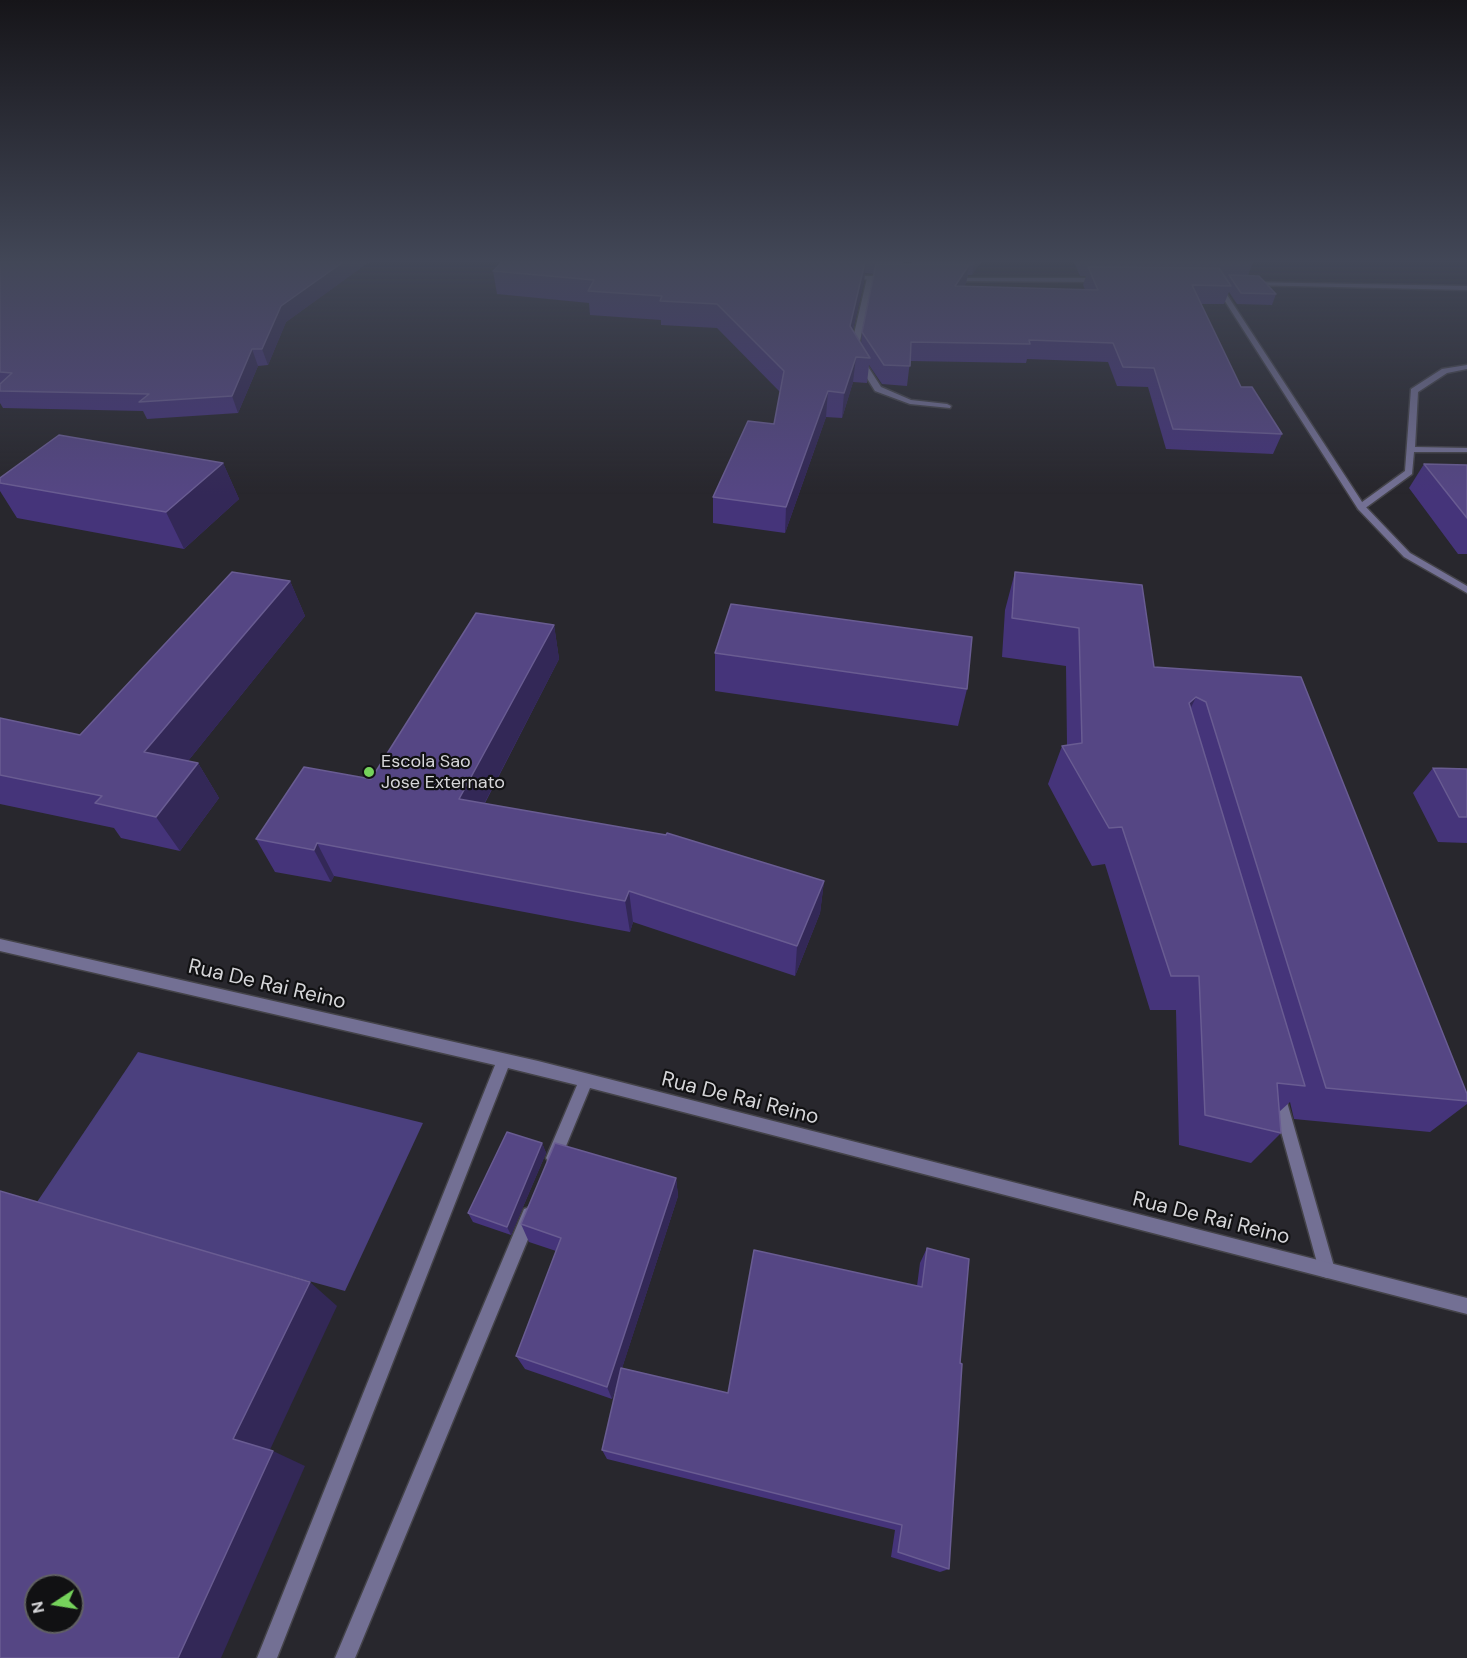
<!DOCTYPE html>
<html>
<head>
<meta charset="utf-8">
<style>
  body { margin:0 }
  #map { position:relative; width:1467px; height:1658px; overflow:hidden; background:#28272d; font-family:"DM Sans",sans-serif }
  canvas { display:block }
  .north { position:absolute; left:24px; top:1574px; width:60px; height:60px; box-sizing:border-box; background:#111113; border:2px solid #606062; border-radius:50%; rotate:258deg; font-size:16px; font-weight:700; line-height:24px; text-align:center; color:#d6d6d9 }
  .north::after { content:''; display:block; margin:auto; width:21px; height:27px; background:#75d25b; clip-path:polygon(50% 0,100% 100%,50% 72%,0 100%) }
</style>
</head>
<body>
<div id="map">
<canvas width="1467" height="1658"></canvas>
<div class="north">N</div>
</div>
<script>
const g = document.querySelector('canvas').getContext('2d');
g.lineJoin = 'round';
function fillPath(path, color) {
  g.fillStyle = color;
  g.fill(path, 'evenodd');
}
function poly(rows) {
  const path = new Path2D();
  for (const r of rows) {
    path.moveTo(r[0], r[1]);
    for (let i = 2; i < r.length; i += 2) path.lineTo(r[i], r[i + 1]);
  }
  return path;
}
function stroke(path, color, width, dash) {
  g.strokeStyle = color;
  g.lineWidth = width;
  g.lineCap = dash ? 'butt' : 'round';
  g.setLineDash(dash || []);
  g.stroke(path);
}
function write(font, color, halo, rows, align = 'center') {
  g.font = font + ' "DM Sans",sans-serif';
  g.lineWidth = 4.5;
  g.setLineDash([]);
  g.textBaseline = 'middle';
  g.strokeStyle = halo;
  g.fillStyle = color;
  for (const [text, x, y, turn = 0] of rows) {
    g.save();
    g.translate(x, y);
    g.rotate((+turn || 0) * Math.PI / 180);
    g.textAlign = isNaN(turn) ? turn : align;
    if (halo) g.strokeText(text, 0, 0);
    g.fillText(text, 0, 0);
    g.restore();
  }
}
fillPath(poly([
  [138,1052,423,1123,345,1291,35,1205]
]), '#4b407e');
const lane = poly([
  [870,276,873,278,858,351,881,387,911,400,947,404,951,406,950,408,910,404,875,391,850,351,867,278,870,276],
  [1467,365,1467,369,1447,373,1418,392,1415,447,1467,448,1467,452,1414,452,1412,474,1364,509,1358,509,1358,505,1405,471,1411,389,1442,369,1467,365],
  [1278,1088,1283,1090,1285,1095,1335,1270,1333,1276,1327,1278,1321,1276,1319,1270,1271,1095,1273,1090,1278,1088]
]);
const street = poly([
  [848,276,890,276,893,278,890,280,850,279,848,278,848,276],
  [950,278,1100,278,1103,280,1100,282,952,281,949,279,950,278],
  [1247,282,1467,286,1467,290,1249,285,1246,283,1247,282],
  [1215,283,1220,284,1364,505,1410,553,1467,586,1467,593,1404,557,1358,509,1214,284,1215,283],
  [0,939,538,1061,1467,1298,1467,1314,590,1088,559,1163,554,1166,549,1163,546,1158,577,1085,508,1068,277,1658,257,1658,495,1065,0,951,0,939],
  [530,1207,536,1209,538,1215,355,1658,335,1658,524,1209,530,1207]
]);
stroke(lane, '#444349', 3);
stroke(street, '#444349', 3);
fillPath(lane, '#737094');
fillPath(street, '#737094');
fillPath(poly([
  [0,262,369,262,286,322,268,365,258,366,238,413,147,419,143,411,3,408,0,403],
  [904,262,903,265,912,265,912,262,981,262,972,275,968,275,966,283,964,286,1085,290,1083,285,1086,276,1080,276,1074,262,1253,262,1248,276,1276,294,1272,305,1237,304,1229,292,1224,304,1201,304,1241,387,1282,434,1273,454,1166,449,1148,387,1117,386,1108,362,1027,359,1026,363,910,361,907,386,882,384,869,365,867,383,853,382,842,418,826,417,785,533,713,523,713,497,774,424,780,392,717,328,661,325,661,320,590,315,589,303,497,294,493,271],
  [865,273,874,274,862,332,861,344,853,330,864,282],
  [223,463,239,499,184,549,17,518,0,491,0,478],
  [1424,464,1467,465,1467,554,1458,554,1409,488],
  [1015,572,1154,667,1301,677,1467,1094,1467,1104,1430,1132,1294,1119,1290,1102,1279,1112,1281,1133,1251,1163,1179,1145,1176,1010,1150,1010,1105,864,1092,866,1048,784,1062,746,1067,745,1066,666,1002,657,1005,610],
  [290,581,305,616,188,761,198,763,219,798,180,851,121,838,114,828,0,804,0,718,80,735],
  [554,625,559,659,485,803,824,881,820,913,795,976,633,922,630,932,334,876,331,882,275,872,256,839,371,779],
  [715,653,967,689,958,726,715,691],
  [1433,768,1467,769,1467,843,1438,842,1413,793],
  [542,1143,546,1153,511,1235,473,1222,468,1213],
  [676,1178,678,1196,622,1368,728,1393,917,1286,920,1263,927,1248,960,1363,949,1569,940,1572,891,1557,895,1530,607,1459,602,1450,619,1378,612,1399,525,1369,516,1356,556,1251,529,1242,521,1224]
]), '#45347a');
fillPath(poly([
  [343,262,369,262,286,322,268,365,262,349,281,306],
  [866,262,864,282,848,350,850,326],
  [975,262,981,262,972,275,974,264],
  [969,265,966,283,952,304,955,286],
  [252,349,258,366,238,413,232,396],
  [856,357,853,382,842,418,844,393],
  [828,391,826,417,785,533,786,507],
  [223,463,239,499,184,549,166,512],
  [290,581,305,616,167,787,144,752],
  [554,625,559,659,470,831,459,799],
  [1196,697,1178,735,1189,703],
  [198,763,219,798,180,851,156,817],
  [317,843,334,876,331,882,314,850],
  [824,881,820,913,795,976,797,946],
  [629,891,633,922,630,932,625,901],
  [542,1143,546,1153,511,1235,507,1227],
  [676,1178,678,1196,612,1399,607,1387],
  [310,1282,337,1306,268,1454,233,1439],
  [273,1451,305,1466,221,1658,178,1658]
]), '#332857');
const building = poly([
  [0,262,343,262,281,306,262,349,252,349,232,396,139,402,149,394,0,391,0,384,12,373,0,372,0,262],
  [502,262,865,262,850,326,870,358,856,357,844,393,828,391,786,507,713,497,748,421,774,424,784,371,717,304,660,301,662,296,588,291,594,280,493,271,502,262],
  [866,262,902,262,901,263,866,262],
  [912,262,975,262,974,264,912,263,912,262],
  [876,264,969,265,955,286,1098,290,1088,267,1219,268,1231,286,1192,285,1241,387,1252,387,1282,434,1173,429,1154,368,1123,367,1113,343,1029,340,1030,344,911,342,910,366,884,365,862,332,876,264],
  [1229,275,1259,276,1276,294,1241,293,1229,275],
  [59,435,223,463,166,512,0,483,0,478,59,435],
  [1424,464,1467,465,1467,518,1424,464],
  [232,572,290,581,144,752,198,763,156,817,95,803,102,796,0,775,0,718,80,735,232,572],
  [1015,572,1142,585,1154,667,1301,677,1467,1094,1467,1101,1326,1088,1206,702,1196,697,1189,703,1305,1086,1277,1083,1281,1133,1205,1115,1199,976,1171,976,1122,827,1109,828,1062,746,1082,743,1079,628,1012,618,1015,572],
  [731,604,972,637,967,689,715,653,731,604],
  [476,613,554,625,459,799,666,835,667,833,824,881,797,946,629,891,625,901,317,843,314,850,256,839,304,767,371,779,476,613],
  [1433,768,1467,769,1467,817,1459,817,1433,768],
  [507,1132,542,1143,507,1227,468,1213,507,1132],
  [555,1143,676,1178,607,1387,516,1356,561,1238,521,1224,555,1143],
  [0,1191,310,1282,233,1439,273,1451,178,1658,0,1658,0,1191],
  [36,1586,72,1586,72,1622,36,1622,36,1586],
  [927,1248,969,1259,960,1363,962,1364,949,1569,898,1552,902,1525,602,1450,621,1368,728,1393,754,1250,922,1287,927,1248]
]);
fillPath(building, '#554684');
stroke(building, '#695c92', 1.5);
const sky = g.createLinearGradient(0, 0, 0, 494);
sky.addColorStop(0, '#161519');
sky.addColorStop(0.53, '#424757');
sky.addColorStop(1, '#42475700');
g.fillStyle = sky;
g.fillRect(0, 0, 1467, 494);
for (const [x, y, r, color] of [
  [369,772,6,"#75d25b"]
]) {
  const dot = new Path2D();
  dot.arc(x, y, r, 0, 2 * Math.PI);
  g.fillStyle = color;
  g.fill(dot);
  stroke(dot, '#111113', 2);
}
write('18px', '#d6d6d9', '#111113', [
  ["Escola Sao",381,762],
  ["Jose Externato",381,783]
], 'left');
write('21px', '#d6d6d9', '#111113', [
  ["Rua De Rai Reino",267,985,13],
  ["Rua De Rai Reino",740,1099,14],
  ["Rua De Rai Reino",1211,1219,14]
]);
</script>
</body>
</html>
